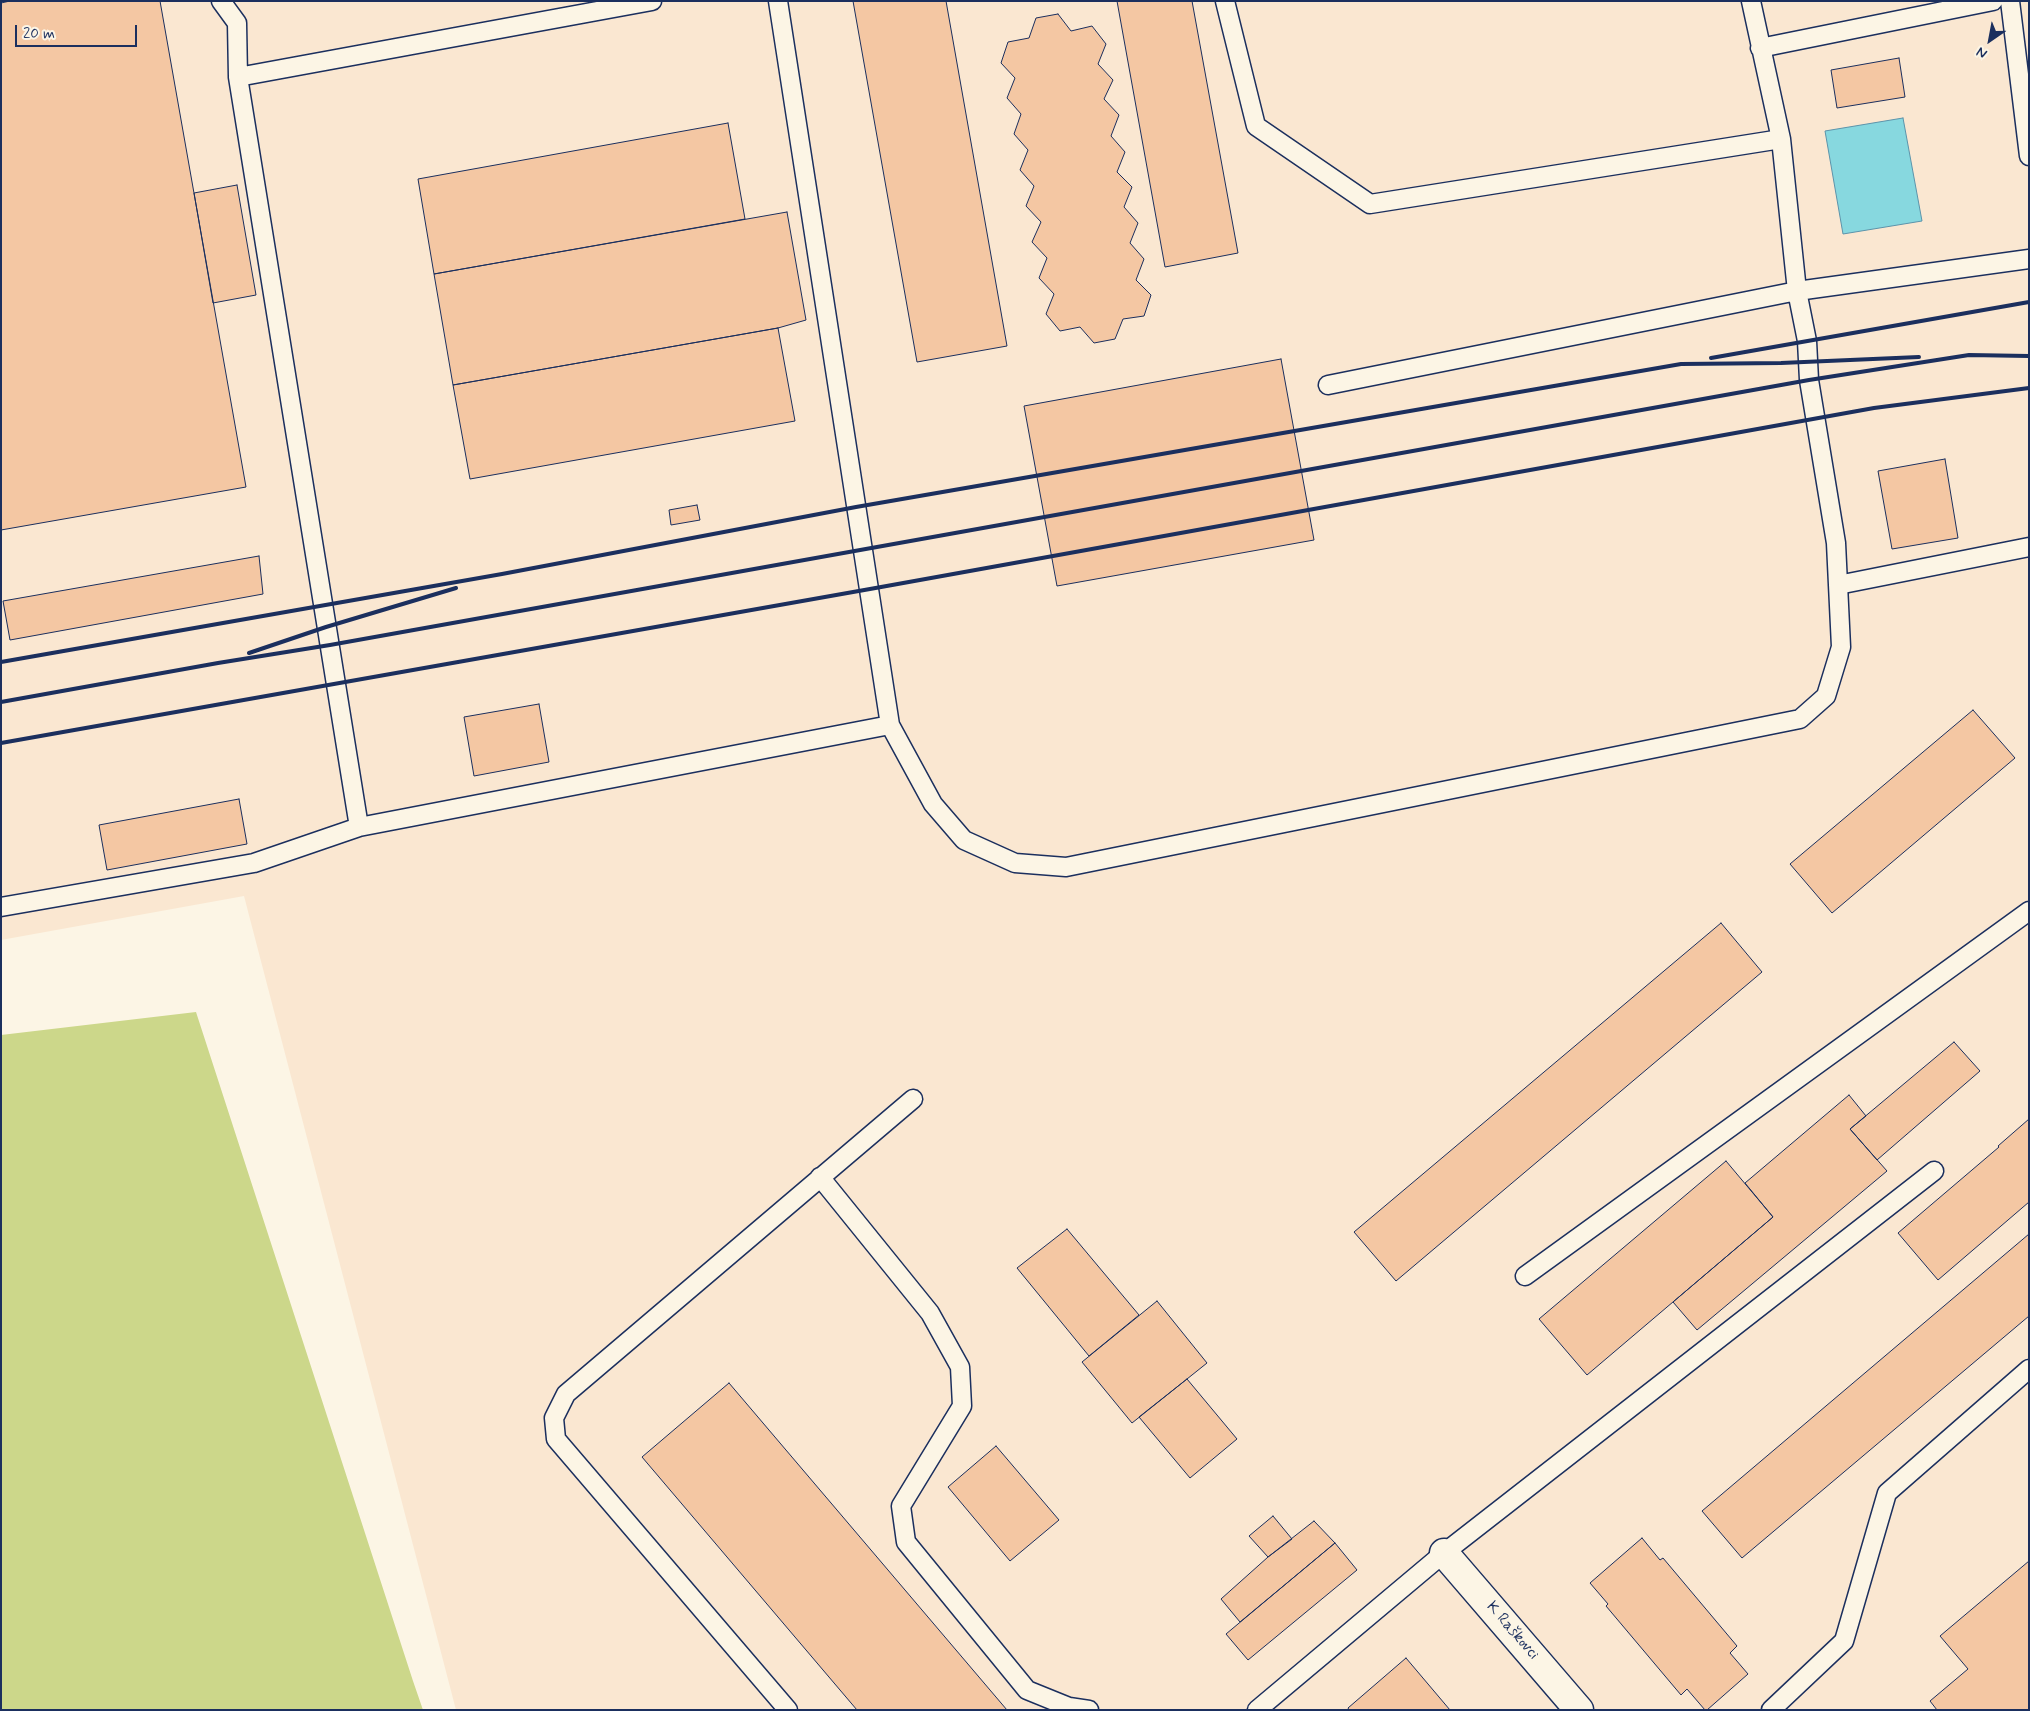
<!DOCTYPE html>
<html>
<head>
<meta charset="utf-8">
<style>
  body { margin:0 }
  #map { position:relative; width:2030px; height:1711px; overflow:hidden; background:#fcf5e5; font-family:Mynerve,sans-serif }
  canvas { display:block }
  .frame { position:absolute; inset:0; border:2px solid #1b2f5e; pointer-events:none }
  .north { position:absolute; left:1965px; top:15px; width:50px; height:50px; -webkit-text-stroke:4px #fcf5e5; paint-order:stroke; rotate:213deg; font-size:14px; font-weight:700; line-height:20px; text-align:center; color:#1b2f5e }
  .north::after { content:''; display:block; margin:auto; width:18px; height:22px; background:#1b2f5e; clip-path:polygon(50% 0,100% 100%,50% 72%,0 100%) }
  .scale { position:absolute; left:15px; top:25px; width:122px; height:22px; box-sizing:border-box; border:2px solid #1b2f5e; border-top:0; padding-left:6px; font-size:15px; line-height:18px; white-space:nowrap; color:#1b2f5e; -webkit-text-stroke:4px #fcf5e5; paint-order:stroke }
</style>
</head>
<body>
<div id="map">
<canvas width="2030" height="1711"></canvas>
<div class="frame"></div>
<div class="north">N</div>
<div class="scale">20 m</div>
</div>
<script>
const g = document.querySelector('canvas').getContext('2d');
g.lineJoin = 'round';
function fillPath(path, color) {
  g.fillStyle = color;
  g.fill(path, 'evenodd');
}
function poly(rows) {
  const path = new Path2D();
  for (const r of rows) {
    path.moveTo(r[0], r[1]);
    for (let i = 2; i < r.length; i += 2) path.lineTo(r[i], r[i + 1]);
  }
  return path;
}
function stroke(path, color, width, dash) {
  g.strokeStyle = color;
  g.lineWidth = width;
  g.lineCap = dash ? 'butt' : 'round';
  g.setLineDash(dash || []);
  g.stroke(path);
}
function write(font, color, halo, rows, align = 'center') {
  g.font = font + ' Mynerve,sans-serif';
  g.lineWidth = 4.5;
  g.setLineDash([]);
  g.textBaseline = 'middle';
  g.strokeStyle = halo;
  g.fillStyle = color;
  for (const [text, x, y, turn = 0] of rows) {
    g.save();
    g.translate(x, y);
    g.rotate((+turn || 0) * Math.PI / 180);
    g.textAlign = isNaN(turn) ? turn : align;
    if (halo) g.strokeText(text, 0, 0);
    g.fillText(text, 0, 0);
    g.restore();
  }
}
fillPath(poly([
  [1,1,2029,1,2029,1710,456,1710,244,896,1,940]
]), '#fae7d1');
fillPath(poly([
  [196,1012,413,1681,423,1710,1,1710,1,1035]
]), '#ccd78a');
const water = poly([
  [1903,118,1922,221,1843,234,1825,131,1903,118]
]);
fillPath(water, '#87d8df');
stroke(water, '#5c94ab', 1);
const building = poly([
  [10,1,160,1,246,487,1,530,1,3,10,1],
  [853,1,946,1,1007,346,917,362,853,1],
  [1117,1,1192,1,1238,253,1165,267,1117,1],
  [1058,14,1071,31,1092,26,1106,44,1098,64,1113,80,1104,99,1119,115,1111,136,1125,152,1117,172,1132,187,1124,207,1138,223,1130,243,1144,259,1136,280,1151,295,1144,316,1123,319,1115,339,1094,343,1080,327,1060,331,1046,314,1054,294,1039,278,1047,258,1032,242,1041,222,1026,206,1034,186,1020,170,1028,150,1014,134,1021,114,1007,98,1015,78,1001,63,1008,42,1029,38,1036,18,1058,14],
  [1899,58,1905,97,1837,108,1831,70,1899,58],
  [728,123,745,219,434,274,418,179,728,123],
  [237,185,256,295,213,303,194,193,237,185],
  [787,212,806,320,778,328,453,385,434,274,787,212],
  [778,328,795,421,470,479,453,385,778,328],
  [1281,359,1314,540,1057,586,1024,406,1281,359],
  [1945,459,1958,538,1892,549,1878,471,1945,459],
  [697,505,700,520,671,525,669,510,697,505],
  [259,556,263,594,10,640,3,601,259,556],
  [539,704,549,762,474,776,464,717,539,704],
  [1973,710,2015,758,1832,913,1790,864,1973,710],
  [239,799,247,844,107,870,99,825,239,799],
  [1721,923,1762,972,1396,1281,1354,1232,1721,923],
  [1954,1042,1980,1071,1877,1160,1850,1129,1954,1042],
  [1849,1095,1866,1116,1850,1129,1887,1171,1697,1330,1673,1302,1773,1217,1745,1183,1849,1095],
  [2029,1119,2029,1202,1938,1280,1898,1233,1999,1147,1998,1146,2029,1119],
  [1726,1161,1773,1217,1587,1375,1539,1319,1726,1161],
  [1067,1229,1139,1315,1089,1356,1017,1268,1067,1229],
  [2029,1234,2029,1316,1742,1558,1702,1511,2029,1234],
  [1157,1301,1207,1363,1132,1423,1082,1362,1157,1301],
  [1187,1379,1237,1439,1190,1478,1139,1417,1187,1379],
  [729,1383,1007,1710,857,1710,642,1457,729,1383],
  [996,1446,1059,1520,1010,1561,948,1487,996,1446],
  [1273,1516,1292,1539,1268,1557,1249,1536,1273,1516],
  [1314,1521,1335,1543,1240,1622,1221,1599,1268,1557,1314,1521],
  [1642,1538,1660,1560,1663,1558,1737,1646,1730,1653,1748,1674,1707,1710,1705,1710,1687,1689,1681,1695,1606,1606,1608,1604,1590,1583,1642,1538],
  [1335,1543,1357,1570,1248,1660,1226,1634,1335,1543],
  [2029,1561,2029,1710,1937,1710,1930,1701,1968,1669,1940,1636,2029,1561],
  [1406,1658,1450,1710,1349,1710,1348,1708,1406,1658]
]);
fillPath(building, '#f4c7a3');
stroke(building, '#1b2f5e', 1);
const service = poly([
  [221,1,237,23,238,77,652,1],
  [778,1,890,725],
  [1225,1,1256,126,1370,204,1781,139],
  [1751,1,1781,139,1797,291,2029,259],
  [2010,1,2029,156],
  [1760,48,1993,1],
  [238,77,359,827,890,725,933,804,964,840,1015,863,1066,867,1800,719,1826,696,1841,647,1836,543,1809,380,1807,341,1797,291,1328,385],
  [1838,585,2029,547],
  [1,907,254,863,359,827],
  [820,1177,930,1313,960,1367,962,1406,901,1506,906,1542,1027,1690,1069,1707,1089,1710],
  [1525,1276,2029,911],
  [788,1710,556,1439,554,1418,566,1394,913,1099],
  [1257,1710,1444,1553,1934,1171],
  [1771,1710,1844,1641,1887,1493,2029,1369]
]);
const minor = poly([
  [1444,1553,1579,1710]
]);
stroke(service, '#1b2f5e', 21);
stroke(minor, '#1b2f5e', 31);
stroke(service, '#fcf5e5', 18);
stroke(minor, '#fcf5e5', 28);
stroke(poly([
  [1711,358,2029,302],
  [249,653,326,627,456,588],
  [1,662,502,574,856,507,1681,364,1781,363,1919,357],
  [1,702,218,663,330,645,1809,380,1969,355,2029,356],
  [1,743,870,589,1874,408,2029,388]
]), '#1b2f5e', 4);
write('16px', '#1b2f5e', '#fcf5e5', [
  ["K Raškovci",1512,1631,49]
]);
</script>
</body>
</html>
